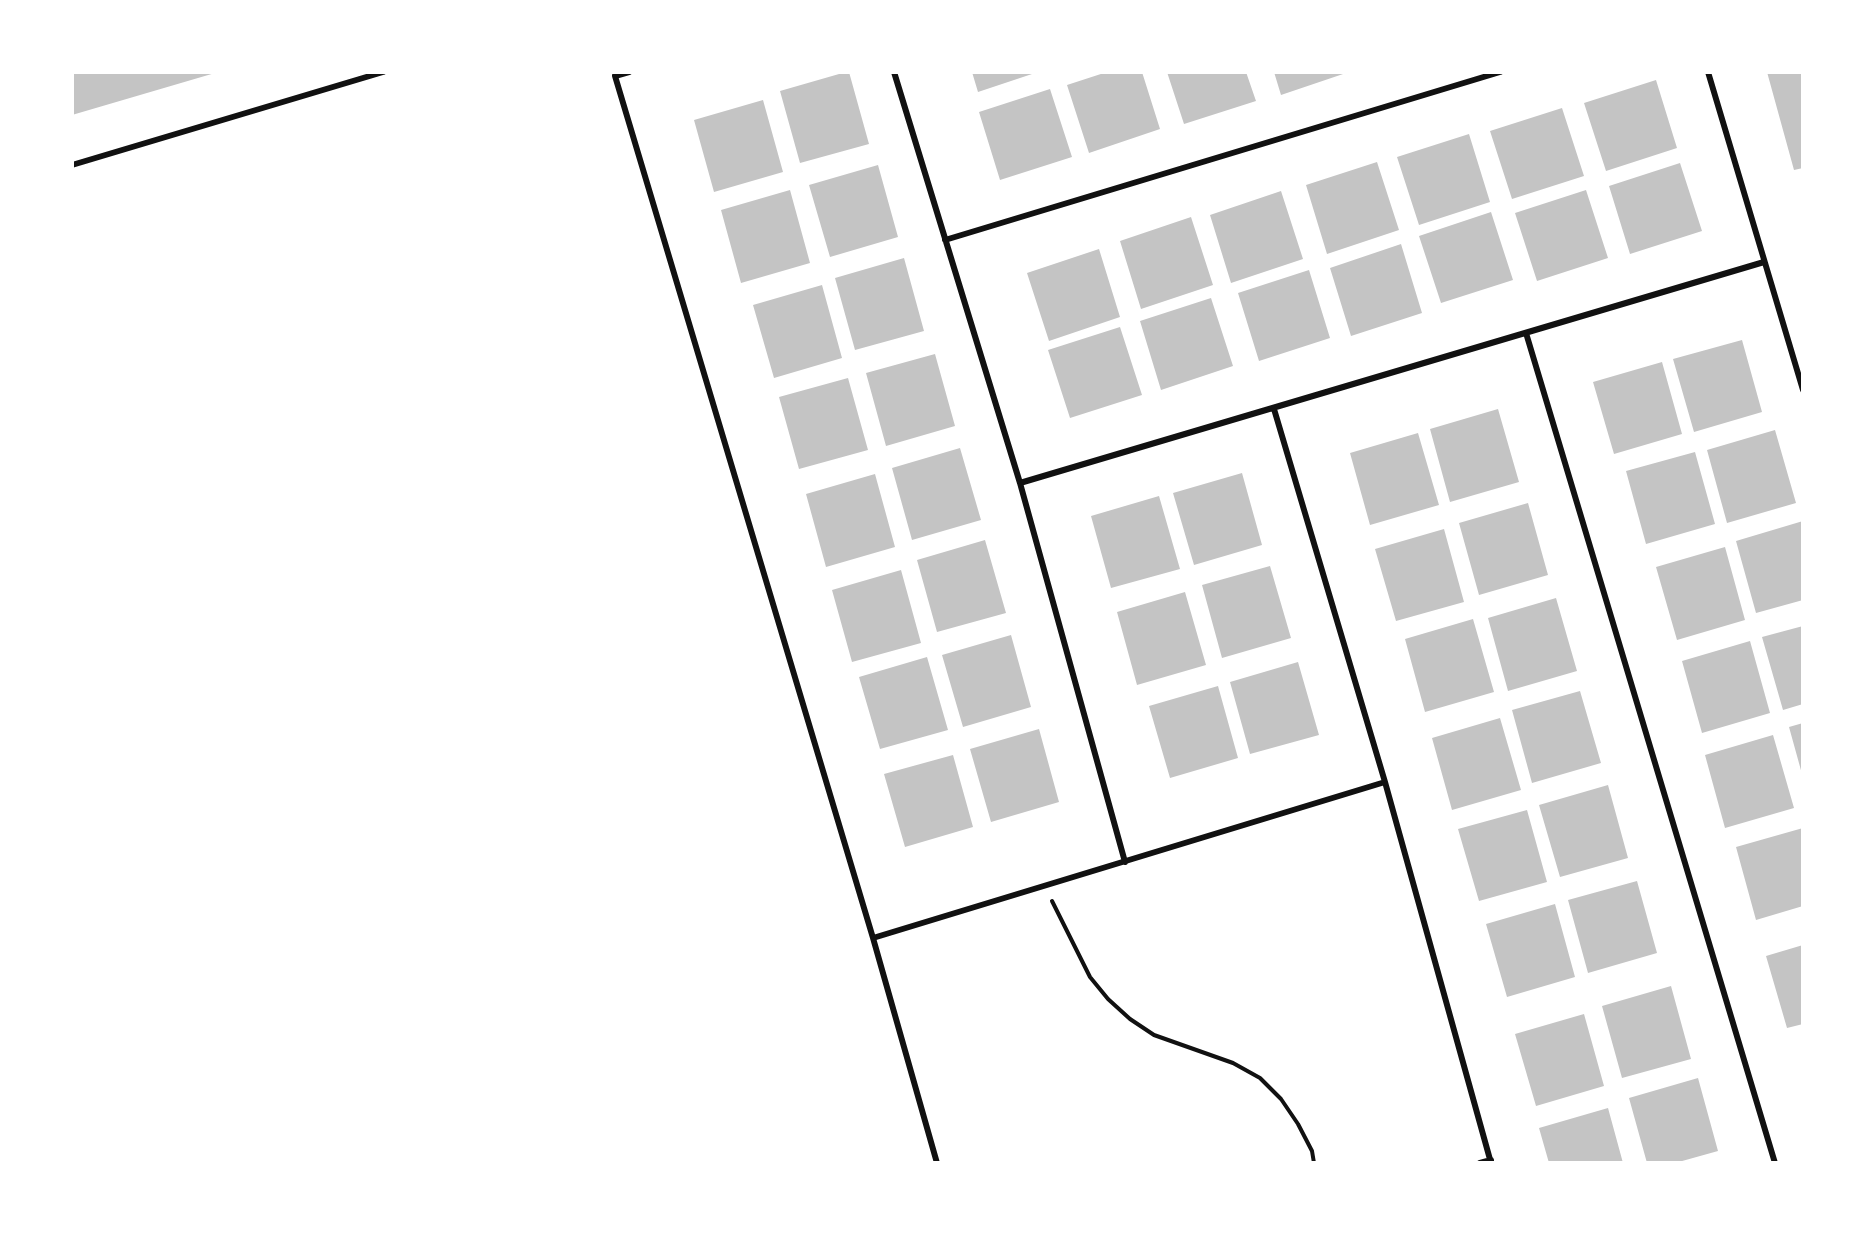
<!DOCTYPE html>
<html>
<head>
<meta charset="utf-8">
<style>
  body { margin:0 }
  #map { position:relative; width:1875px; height:1235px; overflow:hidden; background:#fff; font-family:Arial,sans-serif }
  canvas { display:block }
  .frame { position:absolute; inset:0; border:74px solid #fff; pointer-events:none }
</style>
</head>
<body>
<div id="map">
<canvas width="1875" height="1235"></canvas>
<div class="frame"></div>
</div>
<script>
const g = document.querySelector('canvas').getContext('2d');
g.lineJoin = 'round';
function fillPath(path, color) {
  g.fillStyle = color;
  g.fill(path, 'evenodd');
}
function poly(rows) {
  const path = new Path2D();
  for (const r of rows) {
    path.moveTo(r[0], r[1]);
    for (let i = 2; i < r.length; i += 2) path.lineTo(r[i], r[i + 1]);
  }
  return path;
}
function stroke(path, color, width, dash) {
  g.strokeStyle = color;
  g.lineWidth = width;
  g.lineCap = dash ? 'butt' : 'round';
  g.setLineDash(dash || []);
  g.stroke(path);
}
fillPath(poly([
  [72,72,215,72,215,73,72,115],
  [846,72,849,72,869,144,800,163,780,91],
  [972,72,1038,72,978,92],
  [1107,72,1142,72,1160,129,1089,153,1067,85],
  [1167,72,1246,72,1256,101,1184,124],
  [1274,72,1349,72,1281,95],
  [1767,72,1803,72,1803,168,1794,170],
  [1656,80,1677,148,1606,171,1584,103],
  [1050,89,1072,157,1000,180,979,112],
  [763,100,783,172,714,192,694,120],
  [1562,108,1584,176,1512,199,1490,131],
  [1469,134,1490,202,1419,225,1397,157],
  [1377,162,1399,230,1327,254,1306,185],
  [1680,163,1702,231,1630,254,1609,186],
  [878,165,898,237,830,257,809,185],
  [790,190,810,263,741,283,721,210],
  [1586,190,1608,258,1537,281,1515,213],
  [1281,191,1303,259,1231,283,1210,215],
  [1491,212,1513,280,1441,303,1419,236],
  [1191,217,1213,285,1141,309,1120,241],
  [1401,244,1422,313,1351,336,1330,268],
  [1099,249,1120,317,1049,341,1027,273],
  [904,258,924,331,855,350,835,278],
  [1309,270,1330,338,1259,361,1238,293],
  [822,285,842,358,774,378,753,305],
  [1211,298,1233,366,1161,390,1140,321],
  [1120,327,1142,395,1070,418,1048,350],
  [1742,340,1762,412,1694,432,1673,359],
  [935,354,955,426,886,446,866,373],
  [1662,362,1682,434,1614,454,1593,382],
  [848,378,868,450,799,469,779,397],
  [1498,409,1519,482,1450,502,1430,429],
  [1775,430,1796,503,1727,523,1707,450],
  [1418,433,1439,505,1370,525,1350,453],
  [960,448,981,520,912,540,892,468],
  [1695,452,1715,524,1646,544,1626,471],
  [1242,473,1262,545,1194,565,1173,493],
  [875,474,895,547,826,567,806,494],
  [1159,496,1180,569,1111,588,1091,516],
  [1528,503,1548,575,1479,595,1459,523],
  [1803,521,1803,600,1756,613,1736,541],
  [1444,529,1464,602,1396,621,1375,549],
  [985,540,1006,613,937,632,917,560],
  [1725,547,1745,620,1677,640,1656,567],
  [1270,566,1291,638,1222,658,1202,585],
  [901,570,921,643,852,662,832,590],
  [1185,592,1206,665,1137,685,1117,612],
  [1556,598,1577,671,1508,691,1488,618],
  [1473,619,1494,692,1425,712,1405,639],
  [1803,626,1803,704,1783,710,1762,637],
  [1011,635,1031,707,963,727,942,655],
  [1750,641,1770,713,1702,733,1682,661],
  [927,657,948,730,880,749,859,677],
  [1298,662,1319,735,1250,754,1230,682],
  [1218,686,1238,758,1170,778,1149,706],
  [1580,691,1601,763,1532,783,1512,710],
  [1500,718,1521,790,1452,810,1432,738],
  [1803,723,1803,774,1802,774,1789,727],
  [1039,729,1059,802,991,822,970,749],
  [1773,735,1794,808,1725,828,1705,755],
  [953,755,973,827,905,847,884,774],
  [1608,785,1628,858,1560,877,1539,805],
  [1527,810,1547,882,1479,901,1458,829],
  [1803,828,1803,906,1756,920,1736,847],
  [1637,881,1657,953,1588,973,1568,900],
  [1555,904,1575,977,1507,997,1486,924],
  [1803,945,1803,1024,1787,1028,1766,956],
  [1671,986,1691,1059,1622,1078,1602,1006],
  [1584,1014,1604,1086,1536,1106,1515,1034],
  [1698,1078,1718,1151,1675,1163,1647,1163,1629,1098],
  [1608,1108,1623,1163,1549,1163,1539,1128]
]), '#c4c4c4');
stroke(poly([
  [1052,901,1090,977,1108,999,1130,1019,1154,1035,1233,1063,1260,1078,1281,1099,1298,1124,1312,1151,1314,1163]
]), '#111', 4);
stroke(poly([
  [629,72,615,76,873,938,937,1163],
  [894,72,1020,483,1125,862],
  [1708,72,1803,390],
  [72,165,383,72],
  [945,240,1500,72],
  [1526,333,1775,1163],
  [1274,409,1385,782,1491,1163],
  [1020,483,1764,262],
  [873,938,1385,782],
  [1480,1163,1491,1160]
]), '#111', 6);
</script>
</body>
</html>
